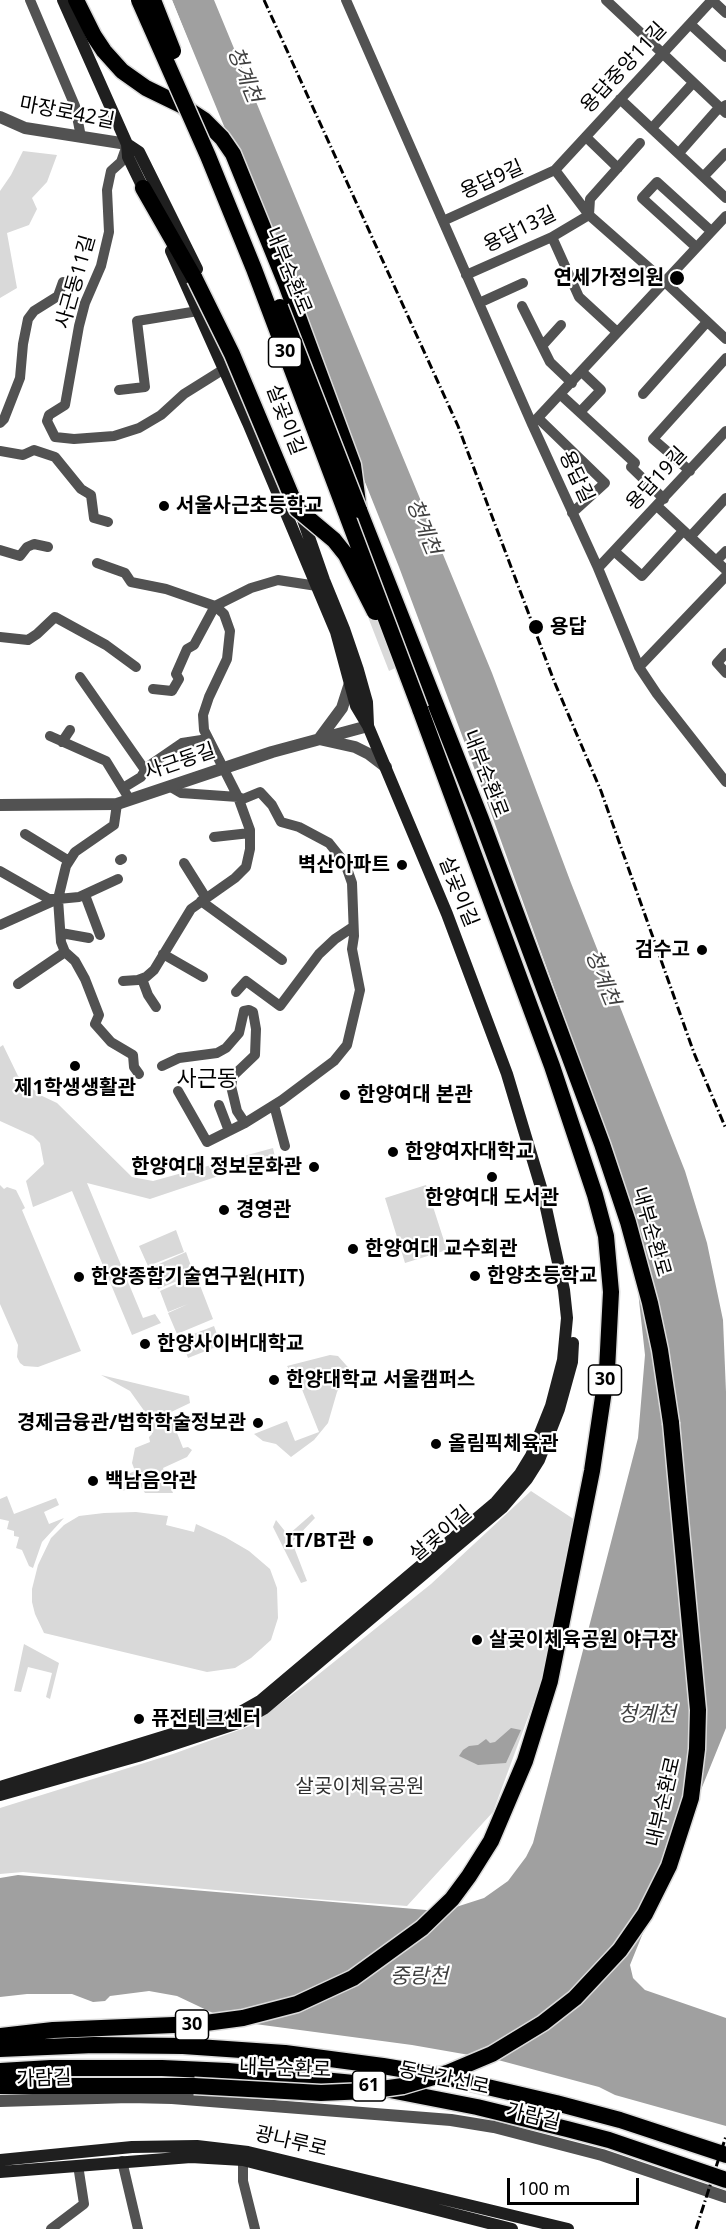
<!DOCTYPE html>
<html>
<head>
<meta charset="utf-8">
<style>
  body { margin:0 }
  #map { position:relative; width:726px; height:2229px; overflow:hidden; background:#fff; font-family:"Noto Sans",sans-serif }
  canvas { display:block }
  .scale { position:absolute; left:507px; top:2178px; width:132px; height:27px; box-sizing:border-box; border:3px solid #000; border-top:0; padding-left:8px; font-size:18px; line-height:21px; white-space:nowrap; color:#000; -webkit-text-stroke:4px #fff; paint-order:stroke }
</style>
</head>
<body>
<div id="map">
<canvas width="726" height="2229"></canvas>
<div class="scale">100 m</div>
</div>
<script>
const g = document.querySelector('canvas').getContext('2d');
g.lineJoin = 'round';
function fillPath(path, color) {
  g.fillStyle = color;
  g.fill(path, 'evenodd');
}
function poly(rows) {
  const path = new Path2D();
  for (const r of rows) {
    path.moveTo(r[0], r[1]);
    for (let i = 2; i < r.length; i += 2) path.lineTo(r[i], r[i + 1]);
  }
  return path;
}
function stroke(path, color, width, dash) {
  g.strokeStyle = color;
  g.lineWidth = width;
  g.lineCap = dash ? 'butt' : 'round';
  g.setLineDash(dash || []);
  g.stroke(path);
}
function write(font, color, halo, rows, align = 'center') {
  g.font = font + ' "Noto Sans","Noto Sans KR",sans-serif';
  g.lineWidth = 4.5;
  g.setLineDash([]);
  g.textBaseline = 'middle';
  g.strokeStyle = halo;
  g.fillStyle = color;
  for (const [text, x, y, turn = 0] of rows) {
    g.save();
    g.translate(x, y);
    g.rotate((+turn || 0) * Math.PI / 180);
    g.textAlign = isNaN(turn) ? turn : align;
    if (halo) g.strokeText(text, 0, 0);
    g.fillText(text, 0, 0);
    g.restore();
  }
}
fillPath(poly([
  [23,151,57,155,47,182,32,198,37,209,29,225,7,233,17,288,0,298,0,191,11,175],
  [361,599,416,658,389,671],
  [3,1045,18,1076,40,1095,57,1103,132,1177,153,1181,273,1148,275,1157,150,1199,87,1183,143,1318,155,1314,161,1323,132,1335,72,1191,33,1207,26,1181,44,1164,40,1143,33,1136,0,1121,0,1047],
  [0,1185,4,1189,7,1187,16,1190,25,1208,22,1210,81,1351,38,1367,24,1366,20,1363,17,1357,18,1345,0,1304],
  [426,1185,447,1250,405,1263,385,1198],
  [176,1230,184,1252,148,1266,139,1246],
  [186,1252,194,1274,158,1289,150,1268],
  [196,1275,213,1319,177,1334,168,1313,188,1304,168,1312,160,1291],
  [214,1326,221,1345,188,1358,181,1339],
  [330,1355,338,1356,354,1374,341,1385,337,1392,328,1423,314,1440,291,1457,276,1444,263,1441,254,1434,287,1421,295,1441,319,1432,301,1387,287,1366],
  [101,1375,189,1396,190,1403,169,1413,183,1448,188,1447,192,1450,187,1457,163,1468,173,1493,145,1493,141,1487,121,1491,116,1479,135,1471,132,1463,135,1448,150,1442,149,1437,152,1434,146,1420,145,1412,130,1391],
  [531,1491,575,1520,544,1674,493,1812,407,1906,301,1898,23,1872,0,1874,0,1808,173,1754,250,1726,309,1682,431,1584],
  [7,1496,14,1514,56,1498,59,1505,44,1512,49,1524,64,1518,42,1542,33,1568,29,1566,22,1550,16,1548,19,1537,14,1536,14,1531,7,1529,9,1521,0,1519,0,1499],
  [136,1512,168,1516,166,1525,194,1532,196,1524,225,1537,249,1551,270,1569,277,1588,278,1618,271,1640,251,1658,235,1668,207,1672,44,1633,35,1614,32,1602,32,1589,38,1565,51,1538,64,1525,79,1516,104,1513],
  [312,1514,315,1518,292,1542,307,1581,301,1583,273,1527,276,1520,288,1535],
  [24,1644,59,1663,50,1699,46,1697,52,1673,28,1667,21,1692,14,1691]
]), '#d9d9d9');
fillPath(poly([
  [172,0,214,0,492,673,571,883,685,1171,707,1243,723,1320,726,1392,726,1728,630,1965,633,1978,645,1990,726,2018,726,2126,615,2095,599,2087,498,2060,412,2045,255,2024,215,2014,177,1996,149,1991,110,1996,105,2001,93,2002,72,1994,27,1994,0,1997,0,1878,18,1875,438,1911,456,1907,484,1898,508,1881,526,1857,533,1843,638,1438,645,1355,627,1191,491,813,399,567],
  [511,1728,521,1730,506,1763,478,1765,459,1756,463,1750,469,1746,478,1745,486,1739,490,1743,495,1742]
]), '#a0a0a0');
fillPath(poly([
  [169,0,172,0,304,320,480,791,396,568]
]), '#fff');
const trunk = poly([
  [76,0,94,36,104,51,122,71,146,88,181,105,204,120,222,138,233,154,286,284,353,465,359,510,481,819,602,1144,628,1222,650,1303,660,1350,671,1423],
  [143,188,195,279],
  [0,2036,53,2030,198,2024,243,2018,297,2004,353,1978,422,1928,452,1899,469,1876,491,1841,525,1761,550,1681,592,1471,607,1370,611,1292,606,1236,595,1195,552,1066,420,709],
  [0,2049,94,2045,183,2046,285,2053,383,2066,436,2075,556,2103,620,2120,726,2155],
  [0,2071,51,2068,162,2068,228,2071,354,2083,477,2107,567,2129,609,2140,726,2180],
  [0,2086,194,2086]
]);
stroke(trunk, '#dbdbdb', 19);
stroke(poly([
  [30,0,75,106,81,137],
  [346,0,532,424,598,568,639,667,657,694,726,782],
  [606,0,726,113],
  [712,0,726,13],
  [690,24,726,57],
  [620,99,726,198],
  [652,128,693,83],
  [586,137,618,168],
  [679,153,716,111,726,105],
  [555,170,589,215,664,281,726,339],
  [704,176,726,153],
  [443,221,555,170,712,0],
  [552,237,579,297,617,332],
  [696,247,642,198,657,182,711,231],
  [466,275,552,237,589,215,590,199,640,143],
  [479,303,523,283],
  [522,306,550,362,572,383],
  [542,346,561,325],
  [119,390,145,387,137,321,198,311],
  [643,394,707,322],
  [561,395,635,463,631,467,664,499],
  [580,412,601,390,582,372],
  [538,418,605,483,572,513],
  [0,423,4,419,20,378,23,344,28,319,34,311,58,296,63,282],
  [532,424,726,216],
  [55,437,47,421,49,415,65,405,79,326,85,303,101,266,109,232,107,190,111,171,121,162,127,145],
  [55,437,74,439,114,436,139,428,161,415,184,394,224,369],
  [0,451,23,455,34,450,55,457,81,489,91,495,94,518,108,522],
  [690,471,653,439,726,358],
  [657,506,726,570],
  [690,537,726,498],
  [0,550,20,556,27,547,34,544,48,547],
  [614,551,642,576,683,531],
  [716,561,726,551],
  [97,563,125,573,131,582,166,589,215,606,224,614,230,631,227,659,209,697,203,715,204,730,238,797,250,830,250,849,246,867,235,878,191,909,154,970,146,977,138,980,123,981],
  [598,568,726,431],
  [215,606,251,588,278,580,317,586],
  [0,637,28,640,37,634,55,617,106,645,136,667],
  [726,653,717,663,726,673],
  [639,667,726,576],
  [80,677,145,770],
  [153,689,172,691,179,679,176,674,187,649,194,645,215,606],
  [50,736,106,761,130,800],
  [62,742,70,730],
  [169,786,181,793,238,797,243,799,260,792,272,805,281,822,299,827,329,843,345,863,352,883,354,936,352,949,360,990,347,1045,334,1061,282,1100,245,1123,207,1142,178,1091],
  [123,788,141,777,147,767,182,743,208,739],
  [117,804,114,825,75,852,66,866,58,899,61,942,65,952,75,961,85,979,99,1015,95,1024,111,1042,133,1055,134,1067,139,1074],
  [25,834,69,861],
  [214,837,250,833],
  [120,860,122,859],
  [184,863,206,898],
  [0,871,49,899,58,899],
  [85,895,100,935],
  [201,901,282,960],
  [0,925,58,899,79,897,118,879],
  [61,933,89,938],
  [163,954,203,977],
  [142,979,148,995,156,1007],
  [18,984,65,952],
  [236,992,246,981,280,1006,319,954,335,939,353,927],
  [162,1066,179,1058,217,1053,226,1048,239,1033,244,1011,249,1010,253,1012,256,1029,255,1055,233,1076,231,1086,237,1111,245,1123],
  [219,1105,229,1131],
  [274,1105,285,1146],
  [243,2160,243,2181,255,2229],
  [122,2161,138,2229],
  [51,2229,84,2204,78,2165]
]), '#525252', 10);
stroke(poly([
  [0,117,25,128,127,144],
  [350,683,342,708,319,739,355,747,369,754,386,767],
  [0,805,117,804,272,752,368,726],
  [0,2101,129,2097,172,2098,451,2120,494,2127,602,2155,726,2197]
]), '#525252', 12);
stroke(poly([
  [63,0,127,144,128,157,146,194],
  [127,144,139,152,197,269],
  [301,514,324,580,344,629,358,670,367,702,368,725],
  [0,1787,237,1714,260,1701,496,1502,520,1474,531,1456,551,1406,563,1360,567,1318,564,1290,543,1194,507,1074,447,914,368,726,356,706,336,632,248,423,171,251],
  [0,1795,138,1756,241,1722,265,1708,502,1508,527,1479,539,1460,559,1409,572,1362,573,1343],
  [0,2160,132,2147,197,2146,248,2152,568,2229],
  [0,2172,191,2157,243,2160,512,2229]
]), '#1f1f1f', 12);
stroke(trunk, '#000', 16);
stroke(poly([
  [264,0,458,426,554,681,601,791,694,1053,726,1129],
  [696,2229,726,2136]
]), '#000', 3, [9, 3, 1.5, 3]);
const trunkBridge = poly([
  [139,0,208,156,254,269,420,709],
  [153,0,173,51],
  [195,279,232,354,297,509,334,540,346,555,375,612],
  [280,307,359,510],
  [194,2086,321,2093,367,2091,403,2086,447,2073,492,2054,543,2023,575,1998,620,1950,645,1914,669,1866,691,1798,697,1749,698,1710,671,1423]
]);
stroke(trunkBridge, '#dbdbdb', 19, []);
stroke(trunkBridge, '#000', 16);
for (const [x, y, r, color] of [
  [677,278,8,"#000"],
  [164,506,6,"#000"],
  [536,627,8,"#000"],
  [402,865,6,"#000"],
  [702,950,6,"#000"],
  [75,1066,6,"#000"],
  [345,1095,6,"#000"],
  [393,1152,6,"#000"],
  [314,1167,6,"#000"],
  [492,1177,6,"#000"],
  [224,1210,6,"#000"],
  [353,1249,6,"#000"],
  [475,1276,6,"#000"],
  [79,1277,6,"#000"],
  [145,1344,6,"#000"],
  [274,1380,6,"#000"],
  [258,1423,6,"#000"],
  [436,1444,6,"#000"],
  [93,1481,6,"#000"],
  [368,1541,6,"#000"],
  [477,1640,6,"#000"],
  [139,1719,6,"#000"]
]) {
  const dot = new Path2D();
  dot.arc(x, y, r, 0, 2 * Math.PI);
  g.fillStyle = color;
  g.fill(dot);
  stroke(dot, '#fff', 2);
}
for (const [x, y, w] of [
  [285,352,33],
  [605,1380,33],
  [192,2025,33],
  [369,2086,33]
]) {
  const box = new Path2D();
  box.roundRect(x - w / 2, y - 15, w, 30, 4.5);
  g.fillStyle = '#fff';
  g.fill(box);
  stroke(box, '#000', 1.5);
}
write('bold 18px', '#000', null, [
  ["30",285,352],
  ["30",605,1380],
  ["30",192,2025],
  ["61",369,2086]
]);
write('20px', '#000', '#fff', [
  ["용답중앙11길",624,68,-47],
  ["마장로42길",67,113,11],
  ["용답9길",492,180,-24],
  ["용답13길",520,230,-26],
  ["내부순환로",288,271,68],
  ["사근동11길",76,282,-74],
  ["살곶이길",285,420,69],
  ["용답길",576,477,65],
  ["용답19길",657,479,-47],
  ["사근동길",180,762,-19],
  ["내부순환로",485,774,69],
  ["살곶이길",458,892,68],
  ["내부순환로",651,1232,74],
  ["살곶이길",441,1534,-40],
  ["내부순환로",664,1802,-77],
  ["내부순환로",285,2069,2],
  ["가람길",44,2079,-2],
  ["동부간선로",444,2079,12],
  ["가람길",533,2117,14],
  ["광나루로",291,2142,13]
]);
write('bold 20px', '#000', '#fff', [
  ["연세가정의원",664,278,"right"],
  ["서울사근초등학교",176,506],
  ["용답",550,627],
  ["벽산아파트",390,865,"right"],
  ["검수고",690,950,"right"],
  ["제1학생생활관",75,1088,"center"],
  ["한양여대 본관",357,1095],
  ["한양여자대학교",405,1152],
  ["한양여대 정보문화관",302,1167,"right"],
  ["한양여대 도서관",492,1198,"center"],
  ["경영관",236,1210],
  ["한양여대 교수회관",365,1249],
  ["한양초등학교",487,1276],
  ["한양종합기술연구원(HIT)",91,1277],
  ["한양사이버대학교",157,1344],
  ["한양대학교 서울캠퍼스",286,1380],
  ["경제금융관/법학학술정보관",246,1423,"right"],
  ["올림픽체육관",448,1444],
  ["백남음악관",105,1481],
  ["IT/BT관",356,1541,"right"],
  ["살곶이체육공원 야구장",489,1640],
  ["퓨전테크센터",151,1719]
], 'left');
write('20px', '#303030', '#fff', [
  ["살곶이체육공원",360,1787]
]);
write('italic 21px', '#414141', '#fff', [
  ["청계천",244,75,68],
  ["청계천",423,527,68],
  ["청계천",602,978,68],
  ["청계천",647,1715],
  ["중랑천",419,1977]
]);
write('22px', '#000', '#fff', [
  ["사근동",207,1080]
]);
</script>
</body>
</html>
